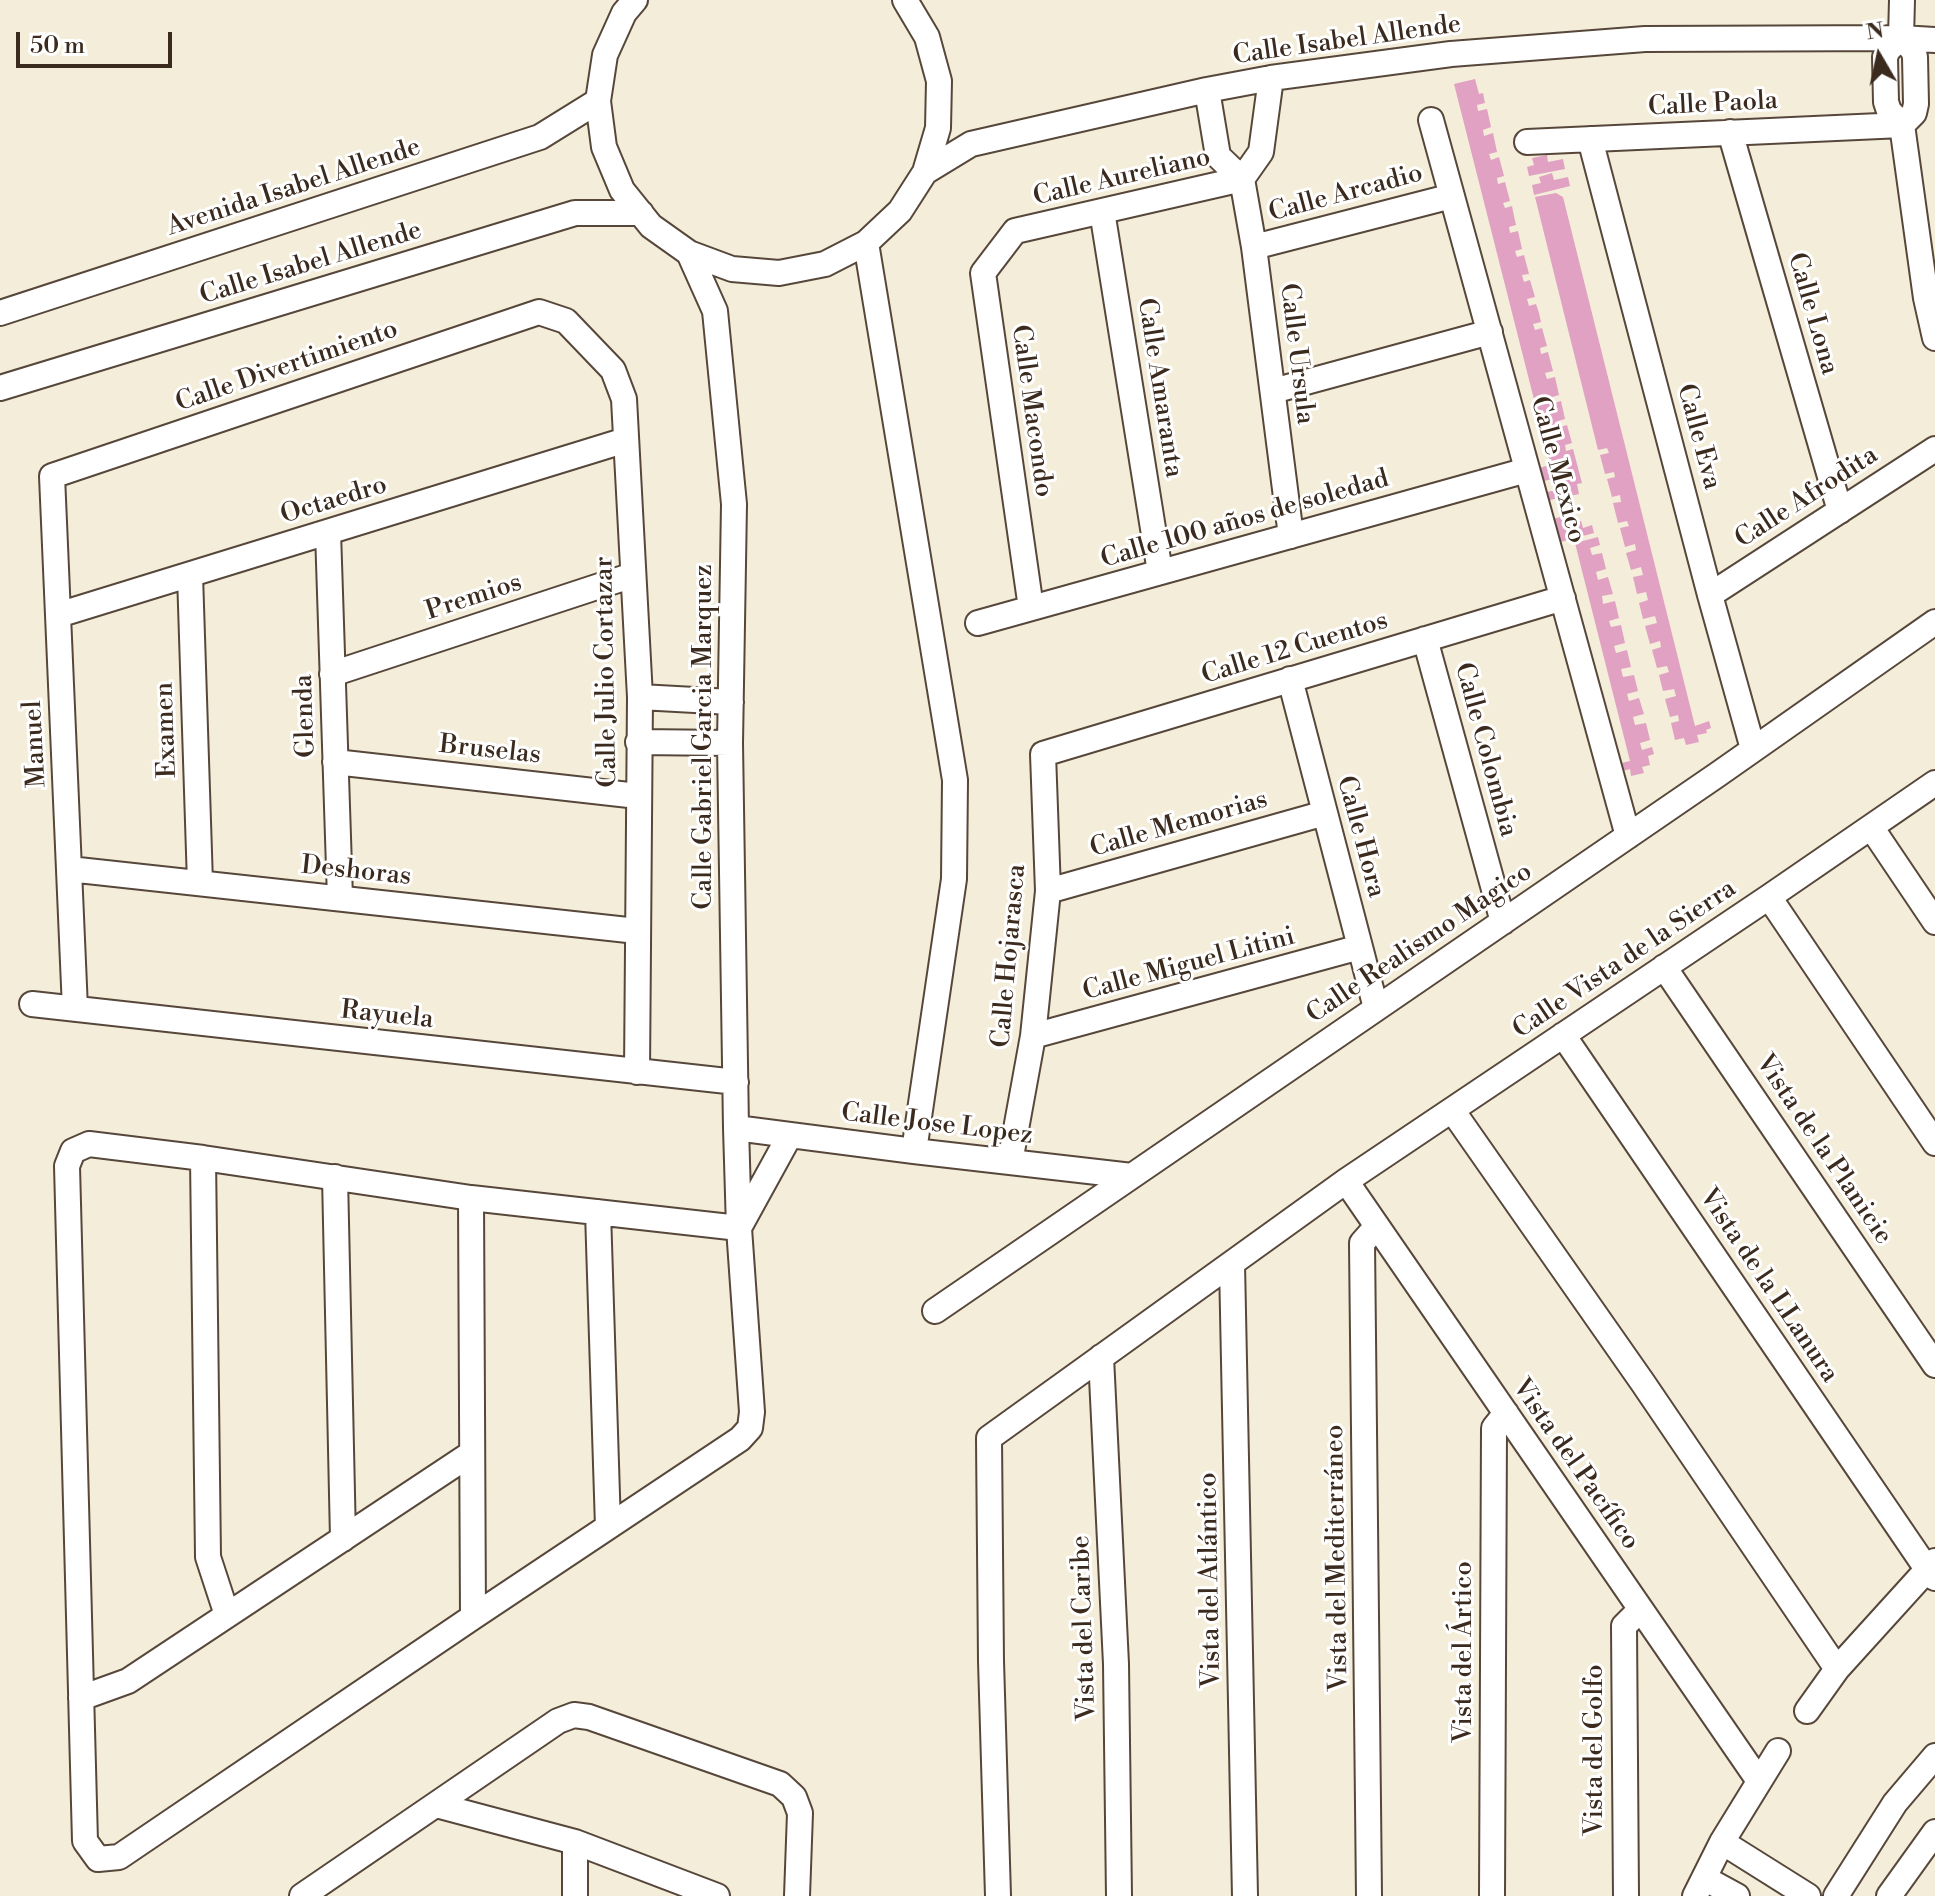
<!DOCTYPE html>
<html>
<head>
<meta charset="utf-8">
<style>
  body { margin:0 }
  #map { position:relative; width:1935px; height:1896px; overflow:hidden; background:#f4edda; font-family:"Libre Bodoni",serif }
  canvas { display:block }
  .north { position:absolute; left:1839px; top:16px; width:80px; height:80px; -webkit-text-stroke:6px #fff; paint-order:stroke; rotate:351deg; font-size:22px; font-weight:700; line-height:32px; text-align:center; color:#3b2a1e }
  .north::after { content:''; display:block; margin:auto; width:28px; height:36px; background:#3b2a1e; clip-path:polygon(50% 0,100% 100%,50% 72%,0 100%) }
  .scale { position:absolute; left:16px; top:32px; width:156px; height:36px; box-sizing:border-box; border:4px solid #3b2a1e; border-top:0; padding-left:10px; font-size:24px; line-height:28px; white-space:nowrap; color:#3b2a1e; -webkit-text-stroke:6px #fff; paint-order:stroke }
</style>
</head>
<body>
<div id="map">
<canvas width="1935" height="1896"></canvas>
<div class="north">N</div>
<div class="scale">50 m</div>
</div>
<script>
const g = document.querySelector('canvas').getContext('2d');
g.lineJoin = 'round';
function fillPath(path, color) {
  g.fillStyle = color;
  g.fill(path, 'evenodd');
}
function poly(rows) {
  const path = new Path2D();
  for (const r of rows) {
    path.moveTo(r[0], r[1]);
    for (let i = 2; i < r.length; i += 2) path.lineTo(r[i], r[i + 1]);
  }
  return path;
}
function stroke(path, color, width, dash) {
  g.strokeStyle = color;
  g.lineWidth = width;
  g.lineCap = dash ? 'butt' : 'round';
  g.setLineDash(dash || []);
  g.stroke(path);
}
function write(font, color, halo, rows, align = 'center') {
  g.font = font + ' "Libre Bodoni",serif';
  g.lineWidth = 6;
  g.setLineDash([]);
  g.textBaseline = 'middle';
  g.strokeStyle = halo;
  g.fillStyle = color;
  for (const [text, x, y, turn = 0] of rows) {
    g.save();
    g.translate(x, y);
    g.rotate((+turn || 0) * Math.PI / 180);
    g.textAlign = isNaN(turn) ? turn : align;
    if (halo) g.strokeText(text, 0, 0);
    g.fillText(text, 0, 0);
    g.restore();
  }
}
fillPath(poly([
  [1475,79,1479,94,1483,93,1485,103,1477,105,1478,111,1487,109,1491,127,1483,130,1484,136,1493,133,1497,152,1489,154,1491,160,1499,157,1504,176,1497,178,1498,184,1505,182,1510,201,1503,203,1505,208,1512,206,1514,216,1516,225,1509,227,1510,233,1518,231,1522,249,1515,251,1517,257,1524,255,1529,274,1522,275,1524,282,1530,280,1535,297,1527,299,1529,306,1536,304,1539,313,1541,322,1533,324,1535,330,1542,328,1547,346,1540,348,1541,354,1548,352,1553,371,1545,373,1547,379,1555,377,1559,395,1552,397,1554,403,1561,401,1565,419,1558,421,1560,427,1567,425,1572,443,1565,445,1566,451,1573,449,1582,483,1577,484,1579,494,1570,496,1572,503,1560,506,1558,498,1543,502,1541,493,1557,490,1454,84],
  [1547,155,1548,162,1563,159,1565,169,1529,176,1527,167,1534,165,1532,158],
  [1552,173,1554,180,1568,177,1570,186,1534,195,1532,185,1541,183,1539,177],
  [1556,193,1563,197,1695,726,1709,721,1711,728,1706,730,1707,733,1697,735,1699,742,1686,745,1684,738,1675,740,1671,723,1679,721,1678,715,1670,717,1665,699,1676,696,1674,689,1663,691,1659,675,1669,672,1667,666,1657,668,1652,650,1661,647,1660,641,1650,644,1645,626,1657,623,1655,616,1643,619,1639,603,1648,600,1646,592,1637,594,1633,577,1643,575,1641,567,1631,570,1626,553,1636,550,1635,544,1625,547,1620,528,1629,526,1627,521,1618,523,1613,503,1621,502,1620,495,1612,497,1607,479,1615,477,1614,472,1605,474,1600,455,1609,453,1607,448,1598,450,1535,197],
  [1549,465,1552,479,1540,482,1536,469],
  [1568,515,1570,523,1581,521,1583,528,1592,525,1594,533,1557,543,1549,520],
  [1598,537,1600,545,1590,548,1592,555,1602,553,1606,569,1596,572,1598,580,1608,577,1613,594,1602,596,1603,604,1615,601,1619,618,1609,621,1611,627,1621,625,1625,643,1614,646,1616,653,1627,650,1631,667,1621,669,1623,677,1634,675,1638,691,1627,694,1629,701,1639,698,1644,714,1633,717,1635,725,1646,723,1650,740,1640,743,1642,750,1652,747,1654,754,1648,756,1650,765,1642,767,1644,773,1631,776,1630,769,1615,773,1613,765,1630,761,1575,543]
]), '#e0a1c2');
const minor = poly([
  [635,0,624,13,605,55,598,101,604,147,622,190,651,226,689,253,732,269,779,273,825,264,866,243,900,211,925,172,938,128,939,81,927,37,905,0],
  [1902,0,1901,38,1888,50,1885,57,1886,102,1889,111,1902,125,1926,298,1935,338],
  [1901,38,1913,50,1915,57,1916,104,1914,113,1902,125],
  [1207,90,1218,156,1242,179,1254,247,1291,536],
  [1431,120,1628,836],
  [1730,132,1840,511],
  [1590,139,1710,595,1753,749],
  [1527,142,1902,125],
  [925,172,971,144,1207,90,1271,78,1451,54,1645,39,1901,38,1935,40],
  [1242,179,1261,152,1271,78],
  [1102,211,1160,572],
  [866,243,955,780,954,879,914,1151],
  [1254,247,1452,196],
  [689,253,715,311,734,504,730,743,736,1128,739,1228,752,1412,750,1428,740,1439,473,1617,119,1857,98,1859,85,1841,67,1166,73,1151,89,1144,203,1158,471,1198,739,1228],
  [0,313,540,137,598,101],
  [0,388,575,213,641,213],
  [1273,391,1490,332],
  [328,532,340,898],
  [190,575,200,883],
  [1710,595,1935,449],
  [1031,608,983,273,1015,231,1242,179],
  [58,615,626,440],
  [978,623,1527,470],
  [1425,639,1503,922],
  [332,674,633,575],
  [1290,679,1376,1008],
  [640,697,731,702],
  [638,742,730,743],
  [335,762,638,796],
  [1871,827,1935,922],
  [69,869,637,931],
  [1048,891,1325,813],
  [1769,897,1935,1143],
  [1664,967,1935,1365],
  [32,1004,736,1082],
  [75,1009,52,476,539,312,566,321,613,370,624,399,640,697,637,1072],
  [1563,1035,1927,1569,1935,1578],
  [1033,1036,1360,947],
  [1452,1110,1643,1383,1837,1669],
  [736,1128,914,1151,1132,1176],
  [203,1158,208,1557,227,1615],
  [1010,1162,1033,1036,1048,891,1043,754,1563,598],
  [335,1177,343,1539],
  [1346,1181,1759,1781],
  [471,1198,473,1617],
  [598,1212,608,1527],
  [740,1226,790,1135],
  [1232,1264,1245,1896],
  [935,1311,1717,775,1935,622],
  [1101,1357,1116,1664,1119,1896],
  [81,1698,128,1681,472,1453],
  [1807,1711,1837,1669,1935,1561],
  [436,1805,575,1842,717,1896],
  [1722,1842,1808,1896],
  [1704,1878,1737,1896],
  [302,1896,558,1721,574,1715,589,1717,780,1784,794,1797,800,1813,797,1896],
  [575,1896,575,1842],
  [998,1896,991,1661,989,1438,1346,1181,1769,897,1935,783],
  [1369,1896,1362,1243,1377,1226],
  [1492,1896,1494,1428,1506,1413],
  [1626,1896,1624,1626,1640,1610],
  [1695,1896,1722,1842,1778,1751],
  [1836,1896,1895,1803,1935,1756],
  [1889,1896,1935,1832]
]);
stroke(minor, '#57473a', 28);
stroke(minor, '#fff', 24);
write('26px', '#3b2a1e', '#fff', [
  ["Calle Isabel Allende",1347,41,-8],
  ["Calle Paola",1713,105,-3],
  ["Calle Aureliano",1122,178,-13],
  ["Avenida Isabel Allende",294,188,-18],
  ["Calle Arcadio",1346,194,-15],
  ["Calle Isabel Allende",311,264,-17],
  ["Calle Lona",1812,314,74],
  ["Calle Ursula",1296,354,83],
  ["Calle Divertimiento",287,367,-19],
  ["Calle Amaranta",1159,388,81],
  ["Calle Macondo",1031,411,82],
  ["Calle Eva",1698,437,75],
  ["Calle Mexico",1557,470,75],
  ["Calle Afrodita",1807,498,-33],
  ["Octaedro",334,501,-17],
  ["Calle 100 años de soledad",1245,520,-16],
  ["Premios",474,598,-18],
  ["Calle 12 Cuentos",1295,649,-17],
  ["Calle Julio Cortazar",607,672,-91],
  ["Glenda",306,716,-92],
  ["Examen",167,730,-92],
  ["Calle Gabriel Garcia Marquez",705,737,-90],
  ["Manuel",36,744,-93],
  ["Calle Colombia",1485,750,75],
  ["Bruselas",490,751,6],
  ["Calle Memorias",1179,825,-16],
  ["Calle Hora",1360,837,75],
  ["Deshoras",356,872,6],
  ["Calle Realismo Magico",1420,944,-34],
  ["Calle Hojarasca",1010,956,-85],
  ["Calle Vista de la Sierra",1625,960,-34],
  ["Calle Miguel Litini",1189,965,-15],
  ["Rayuela",387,1016,6],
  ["Calle Jose Lopez",937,1125,7],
  ["Vista de la Planicie",1823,1150,56],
  ["Vista de la LLanura",1768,1286,56],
  ["Vista del Pacífico",1575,1465,55],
  ["Vista del Mediterráneo",1338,1558,-91],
  ["Vista del Atlántico",1211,1580,-91],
  ["Vista del Caribe",1085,1628,-92],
  ["Vista del Ártico",1465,1652,-90],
  ["Vista del Golfo",1596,1750,-90]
]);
</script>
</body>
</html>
